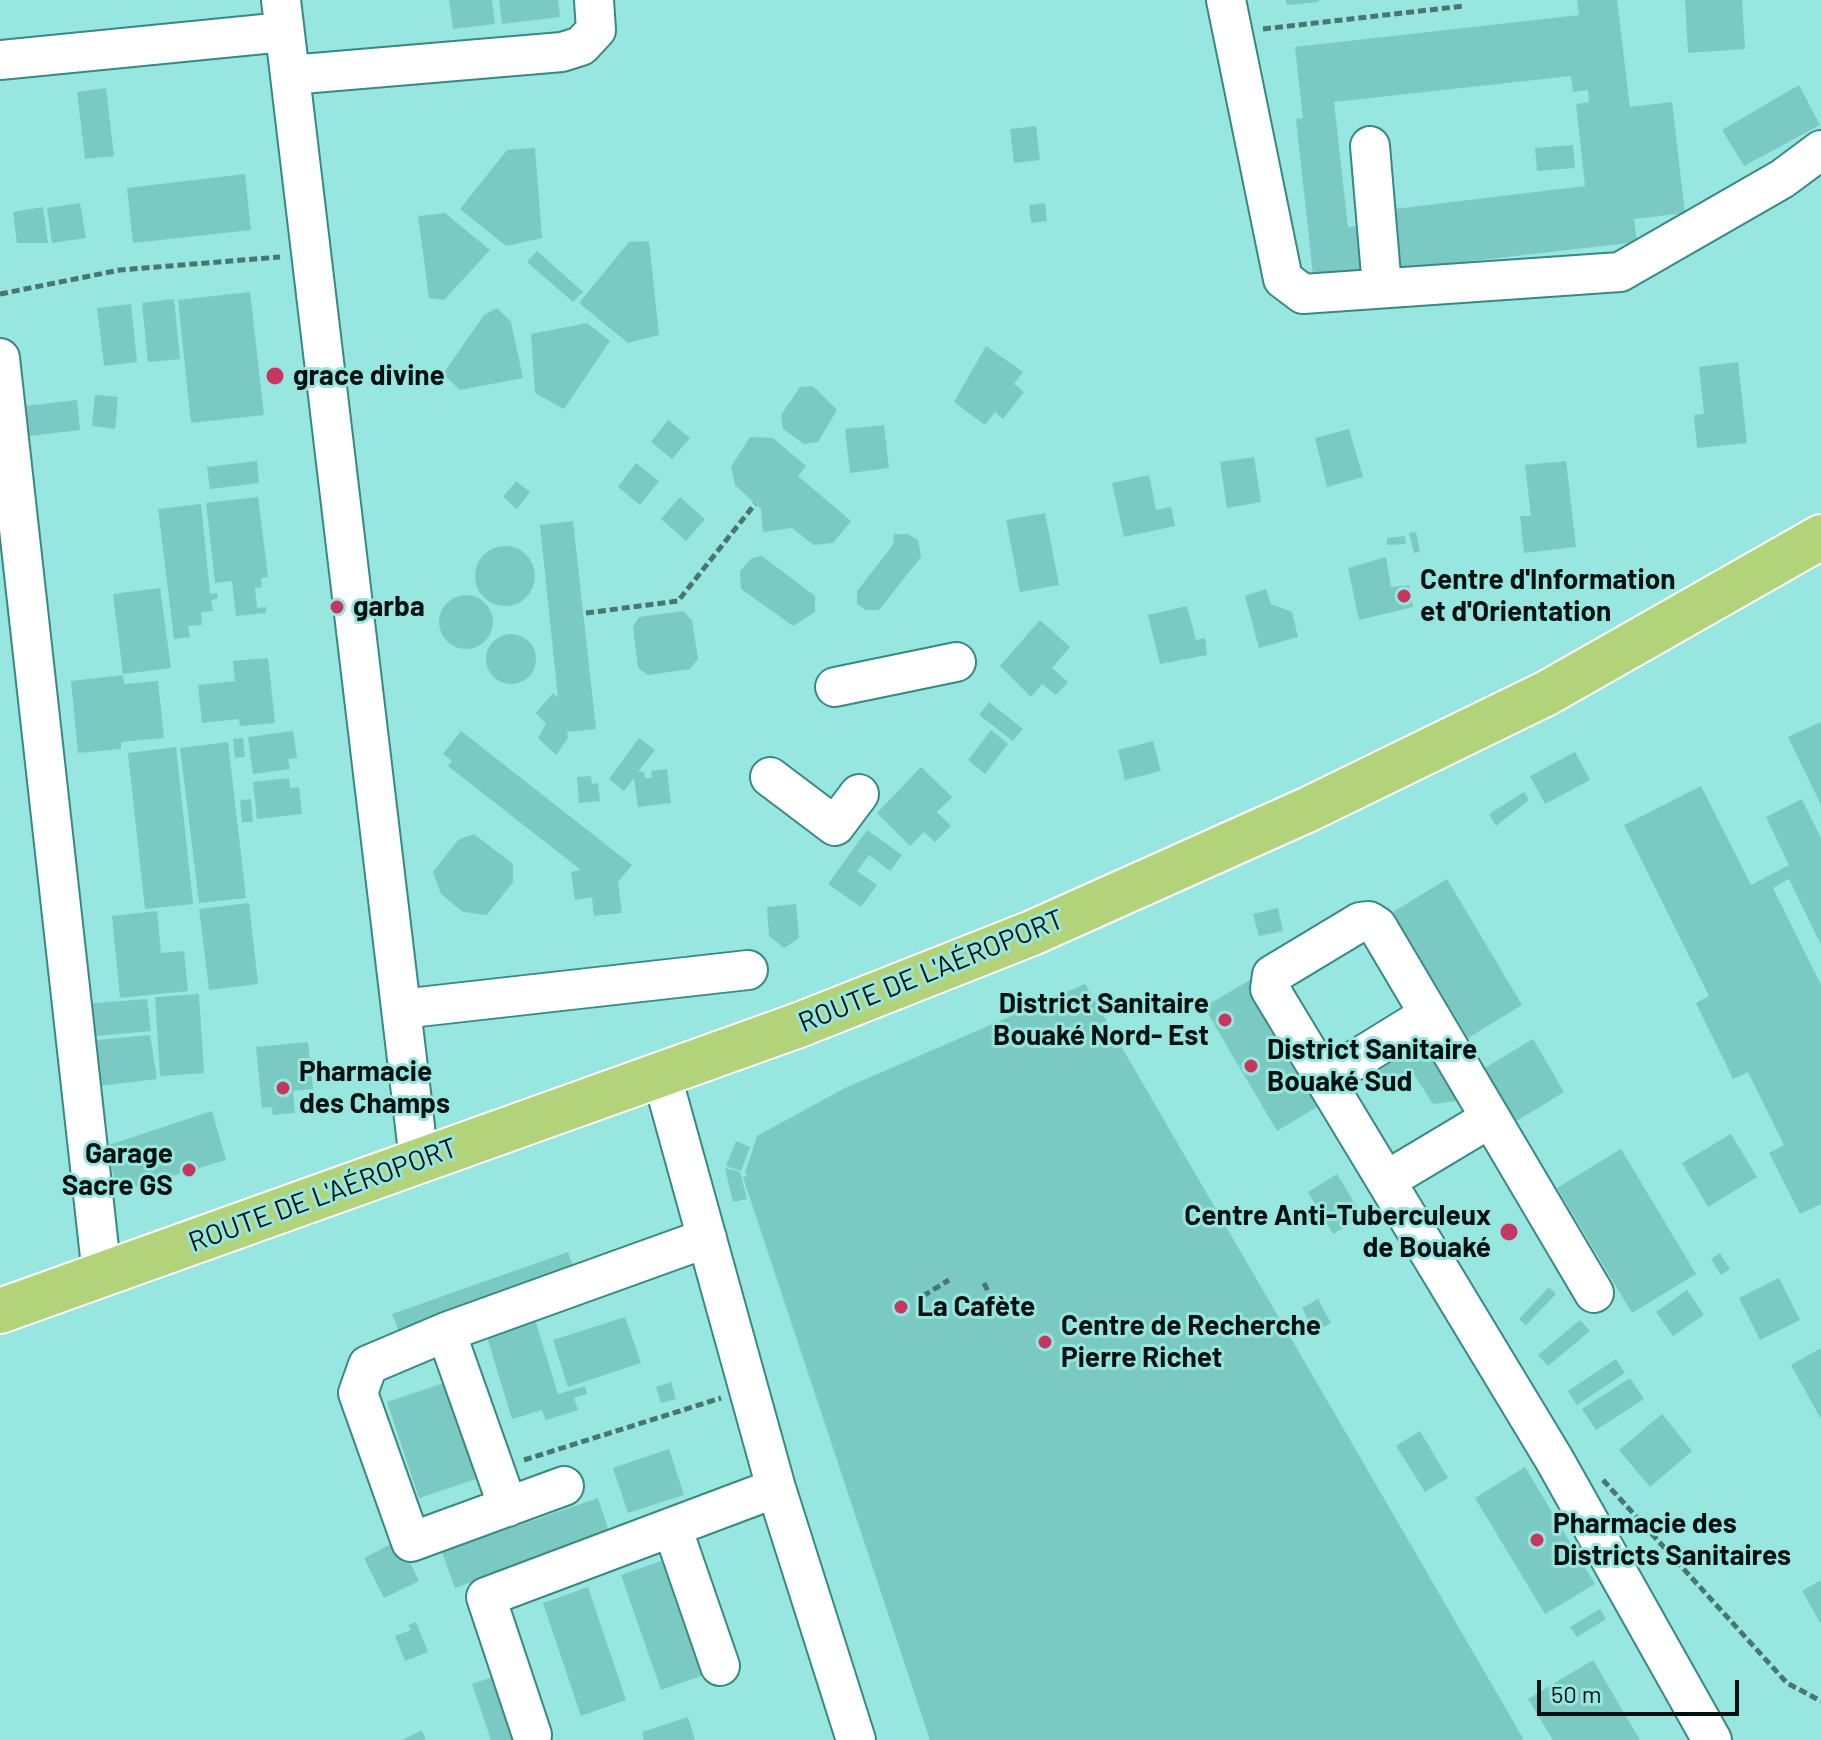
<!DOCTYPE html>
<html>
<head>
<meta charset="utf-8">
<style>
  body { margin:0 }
  #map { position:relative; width:1821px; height:1740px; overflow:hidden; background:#97e6df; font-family:Barlow,sans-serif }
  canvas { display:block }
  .scale { position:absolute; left:1537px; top:1680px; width:202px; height:36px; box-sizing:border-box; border:4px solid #001110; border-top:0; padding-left:10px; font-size:24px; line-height:28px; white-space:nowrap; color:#001110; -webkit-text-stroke:6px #97e6df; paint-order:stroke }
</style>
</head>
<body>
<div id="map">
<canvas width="1821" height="1740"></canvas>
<div class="scale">50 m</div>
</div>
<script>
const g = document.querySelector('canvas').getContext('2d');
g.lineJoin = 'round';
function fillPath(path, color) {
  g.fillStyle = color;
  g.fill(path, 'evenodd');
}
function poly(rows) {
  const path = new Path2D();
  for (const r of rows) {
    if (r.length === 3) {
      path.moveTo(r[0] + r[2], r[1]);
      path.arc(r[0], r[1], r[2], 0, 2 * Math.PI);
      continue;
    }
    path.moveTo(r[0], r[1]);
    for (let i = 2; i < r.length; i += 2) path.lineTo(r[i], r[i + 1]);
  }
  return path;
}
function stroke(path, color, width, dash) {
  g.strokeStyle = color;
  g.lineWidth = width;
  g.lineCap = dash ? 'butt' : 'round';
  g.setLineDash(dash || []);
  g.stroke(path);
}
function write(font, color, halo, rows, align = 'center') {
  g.font = font + ' Barlow,sans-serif';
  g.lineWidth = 6;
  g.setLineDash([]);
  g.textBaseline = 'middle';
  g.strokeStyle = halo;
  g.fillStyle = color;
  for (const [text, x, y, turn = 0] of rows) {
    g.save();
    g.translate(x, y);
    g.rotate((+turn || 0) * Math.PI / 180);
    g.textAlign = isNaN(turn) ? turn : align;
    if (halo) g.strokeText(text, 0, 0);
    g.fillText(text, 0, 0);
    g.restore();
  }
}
fillPath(poly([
  [449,0,492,0,495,24,453,29],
  [499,0,558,0,560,17,502,24],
  [1286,0,1319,0,1319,2,1287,5],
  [1577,0,1617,0,1630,107,1672,102,1685,213,1634,219,1637,242,1393,270,1386,210,1585,186,1576,104,1589,102,1588,90,1573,92,1571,76,1334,102,1348,227,1360,226,1365,269,1313,275,1296,119,1303,118,1295,47,1579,15],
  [1685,0,1742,0,1745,49,1688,53],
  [1799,85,1820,125,1744,166,1722,130],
  [106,88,114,156,85,159,77,92],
  [1036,126,1040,160,1014,163,1010,129],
  [1573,145,1575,168,1537,171,1535,148],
  [535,148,542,238,506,246,460,209,507,150],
  [245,174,251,230,133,243,127,188],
  [80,203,86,238,52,243,47,208],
  [1045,203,1047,221,1031,223,1029,205],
  [43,207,48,243,17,243,13,212],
  [445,213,490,250,444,300,429,298,418,216],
  [649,241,659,335,628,343,579,303,629,242],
  [537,251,583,292,573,302,527,262],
  [250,292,264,415,191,423,178,300],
  [174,299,180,359,148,362,142,303],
  [131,304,137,362,104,366,97,308],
  [497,308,511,322,523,378,460,390,443,374,484,315],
  [587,323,610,341,564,409,535,393,531,334],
  [986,346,1023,372,1014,384,1024,392,1003,419,995,412,985,425,954,402],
  [1738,362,1747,443,1697,448,1694,415,1704,414,1699,367],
  [813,386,837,410,818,442,804,444,783,429,781,415,800,387],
  [95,395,118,397,115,429,92,426],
  [77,400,80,430,29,436,26,406],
  [668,420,690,438,672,459,651,442],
  [884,425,889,468,850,473,845,429],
  [1349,429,1363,477,1327,487,1315,438],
  [750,437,773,438,806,466,798,476,851,521,833,543,814,545,792,528,763,532,761,509,735,485,731,467],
  [1254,457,1261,502,1227,508,1220,462],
  [257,461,259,483,210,489,207,467],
  [1566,461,1576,547,1524,553,1520,516,1531,516,1525,465],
  [636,463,659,481,640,505,618,487],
  [1149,475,1156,510,1171,507,1175,526,1124,537,1112,483],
  [516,481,530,492,517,509,503,497],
  [258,497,268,577,261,578,262,587,255,588,257,608,266,607,266,613,236,616,232,581,215,583,206,503],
  [680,497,705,519,686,541,661,519],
  [201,504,210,594,217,593,218,599,211,600,213,611,201,612,202,625,188,626,190,637,174,639,158,509],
  [1045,513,1059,585,1020,592,1006,520],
  [573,521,596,729,567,732,568,738,556,755,538,738,546,724,536,713,553,693,558,698,540,525],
  [1416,532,1420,552,1414,553,1409,533],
  [894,534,908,534,918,540,921,557,879,610,866,610,857,604,857,591,893,545],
  [1405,536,1406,544,1387,545,1387,538],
  [505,576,30],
  [762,556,815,596,815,612,793,626,741,589,740,571,752,558],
  [1386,557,1391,587,1409,585,1413,607,1359,620,1348,568],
  [160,588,171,668,123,674,113,594],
  [1266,589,1271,604,1292,612,1298,637,1259,648,1245,596],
  [466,622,27],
  [1187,606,1196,640,1205,638,1207,655,1160,664,1148,615],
  [683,611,692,620,698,659,690,669,648,675,638,668,633,627,639,617],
  [1040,620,1070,647,1052,668,1068,682,1056,695,1042,684,1031,697,1000,666],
  [511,659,25],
  [268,658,275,723,240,726,239,719,202,723,198,685,235,681,233,661],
  [123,675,124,684,158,681,164,738,121,742,121,749,78,753,71,681],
  [989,702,1023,729,1013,741,979,715],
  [1821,722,1821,805,1788,737],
  [991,730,1008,744,985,774,968,760],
  [293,731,297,758,288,759,290,769,253,774,248,737],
  [461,731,632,865,618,882,622,913,594,916,592,897,575,900,571,872,581,870,448,766,452,761,443,754],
  [243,738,245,757,235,758,233,739],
  [639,738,655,750,638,772,644,772,645,778,652,778,651,771,667,769,671,803,638,807,634,778,624,791,609,779],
  [1153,741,1161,771,1125,780,1118,750],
  [228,742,246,898,199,903,180,748],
  [176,747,193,904,145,909,128,753],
  [1575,752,1590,780,1545,804,1530,776],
  [921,767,952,797,937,812,951,826,935,842,924,832,910,846,877,813],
  [591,776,592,784,598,783,600,801,579,803,577,777],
  [289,778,290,788,299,787,302,814,257,819,253,782],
  [1701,786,1751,885,1789,865,1766,817,1802,799,1821,838,1821,945,1789,879,1773,888,1821,985,1821,1204,1800,1214,1769,1153,1784,1145,1748,1072,1733,1079,1696,1003,1709,996,1624,825],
  [1524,792,1529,800,1496,826,1489,814],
  [251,799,253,822,242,822,240,800],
  [867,830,902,855,890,871,869,855,857,871,877,885,861,907,828,884],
  [474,834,513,864,513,882,487,915,463,912,441,894,433,872,458,840],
  [1447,879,1522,1005,1468,1038,1393,912],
  [249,903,258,984,209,990,199,909],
  [796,904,799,938,784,948,769,936,767,907],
  [1278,908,1283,931,1259,936,1253,914],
  [157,911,161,953,184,951,188,991,120,998,112,916],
  [1255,977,1327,1101,1277,1131,1204,1007],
  [1085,984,1389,1507,1524,1740,930,1740,743,1177,748,1175,745,1173,757,1136,845,1088],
  [199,994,204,1073,160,1076,155,997],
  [147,999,151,1031,87,1037,83,1004],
  [150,1035,157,1079,92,1087,87,1041],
  [1417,1037,1425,1042,1463,1100,1433,1104,1412,1071,1380,1088,1361,1074],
  [1533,1039,1564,1092,1510,1125,1478,1072],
  [308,1042,313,1089,293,1091,295,1113,273,1115,272,1107,262,1108,256,1047],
  [212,1111,226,1160,118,1192,106,1146],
  [1731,1134,1757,1177,1708,1207,1682,1163],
  [736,1141,750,1147,741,1171,726,1166],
  [1621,1149,1696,1274,1632,1313,1557,1188],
  [725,1168,740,1172,747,1199,733,1202],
  [1337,1174,1363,1217,1333,1234,1308,1192],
  [568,1252,575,1272,400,1334,392,1314],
  [1720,1253,1730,1269,1721,1275,1711,1259],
  [1779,1278,1800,1320,1760,1340,1739,1298],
  [1549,1287,1556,1294,1526,1325,1519,1319],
  [1687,1290,1704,1315,1673,1336,1656,1312],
  [1318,1299,1331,1323,1314,1332,1302,1308],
  [533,1313,558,1394,585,1386,587,1394,574,1398,578,1410,546,1420,542,1410,512,1419,484,1327],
  [625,1317,641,1363,568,1387,553,1340],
  [1580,1320,1590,1331,1548,1366,1538,1355],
  [1821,1348,1821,1419,1791,1365],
  [1616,1359,1625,1373,1577,1405,1568,1391],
  [1630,1378,1644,1399,1596,1430,1582,1409],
  [450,1381,482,1477,419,1498,387,1402],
  [671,1382,676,1399,661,1403,656,1387],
  [1662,1414,1692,1451,1650,1487,1619,1450],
  [1420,1431,1448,1478,1425,1492,1396,1446],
  [669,1449,684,1495,628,1513,613,1468],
  [1525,1467,1595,1584,1545,1614,1475,1498],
  [598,1498,610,1535,455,1588,442,1552],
  [399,1540,419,1581,384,1598,364,1558],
  [667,1559,707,1674,661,1690,621,1575],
  [1821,1580,1821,1624,1802,1591],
  [588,1587,626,1700,581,1716,543,1603],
  [1600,1609,1606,1619,1577,1637,1570,1627],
  [416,1622,428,1652,405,1661,395,1636,411,1630,408,1625],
  [1593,1660,1640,1740,1553,1740,1528,1699],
  [502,1674,515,1740,491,1740,472,1684],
  [688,1717,695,1740,644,1740,642,1732],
  [422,1730,426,1740,402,1740]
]), '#7bc9c3');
const minor = poly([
  [281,0,419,1160],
  [1226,0,1283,279,1303,294,1620,272,1782,179,1821,150],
  [0,60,284,32],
  [290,75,562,52,581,46,596,30,594,0],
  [1370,146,1382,287],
  [0,358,102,1275],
  [835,687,956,662],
  [770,777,835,826,859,794],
  [401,1009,748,970],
  [661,1073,776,1488,856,1740],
  [1326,1078,1428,1015],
  [1387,1180,1489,1119],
  [1594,1293,1377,926,1369,921,1360,922,1272,975,1270,989,1554,1459,1712,1740],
  [446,1332,508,1507],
  [564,1486,411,1542,358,1393,368,1365,446,1332,707,1238],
  [672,1527,720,1666],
  [532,1735,486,1597,776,1488]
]);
const major = poly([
  [0,1311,799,1025,1032,933,1309,809,1547,693,1821,537]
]);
stroke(minor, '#388983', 42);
stroke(major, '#fff', 48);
stroke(poly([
  [1263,29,1464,6],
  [0,294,120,270,280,257],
  [586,613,678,601,755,504],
  [984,1283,999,1315],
  [923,1296,949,1280],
  [524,1460,721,1398],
  [1603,1480,1787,1683,1821,1701]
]), '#487672', 5, [8, 4]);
stroke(minor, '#fff', 38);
stroke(major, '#b3d37b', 44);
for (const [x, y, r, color] of [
  [275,376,10,"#c5375f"],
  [1404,596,8,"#c5375f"],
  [337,607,8,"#c5375f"],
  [1225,1020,8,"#c5375f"],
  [1251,1066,8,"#c5375f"],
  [283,1088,8,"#c5375f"],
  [189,1170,8,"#c5375f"],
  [1509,1232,10,"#c5375f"],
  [901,1307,8,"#c5375f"],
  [1045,1342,8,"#c5375f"],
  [1537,1540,8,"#c5375f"]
]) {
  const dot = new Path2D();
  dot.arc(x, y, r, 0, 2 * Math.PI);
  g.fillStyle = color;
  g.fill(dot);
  stroke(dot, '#97e6df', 3);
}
write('bold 28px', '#001110', '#97e6df', [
  ["grace divine",293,376],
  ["Centre d'Information",1420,580],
  ["et d'Orientation",1420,612],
  ["garba",353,607],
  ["District Sanitaire",1209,1004,"right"],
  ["Bouaké Nord- Est",1209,1036,"right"],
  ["District Sanitaire",1267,1050],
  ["Bouaké Sud",1267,1082],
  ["Pharmacie",299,1072],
  ["des Champs",299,1104],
  ["Garage",173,1154,"right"],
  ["Sacre GS",173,1186,"right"],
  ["Centre Anti-Tuberculeux",1491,1216,"right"],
  ["de Bouaké",1491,1248,"right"],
  ["La Cafète",917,1307],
  ["Centre de Recherche",1061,1326],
  ["Pierre Richet",1061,1358],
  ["Pharmacie des",1553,1524],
  ["Districts Sanitaires",1553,1556]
], 'left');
write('28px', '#001110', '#97e6df', [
  ["ROUTE DE L'AÉROPORT",931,971,-22],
  ["ROUTE DE L'AÉROPORT",323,1195,-20]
]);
</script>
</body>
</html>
